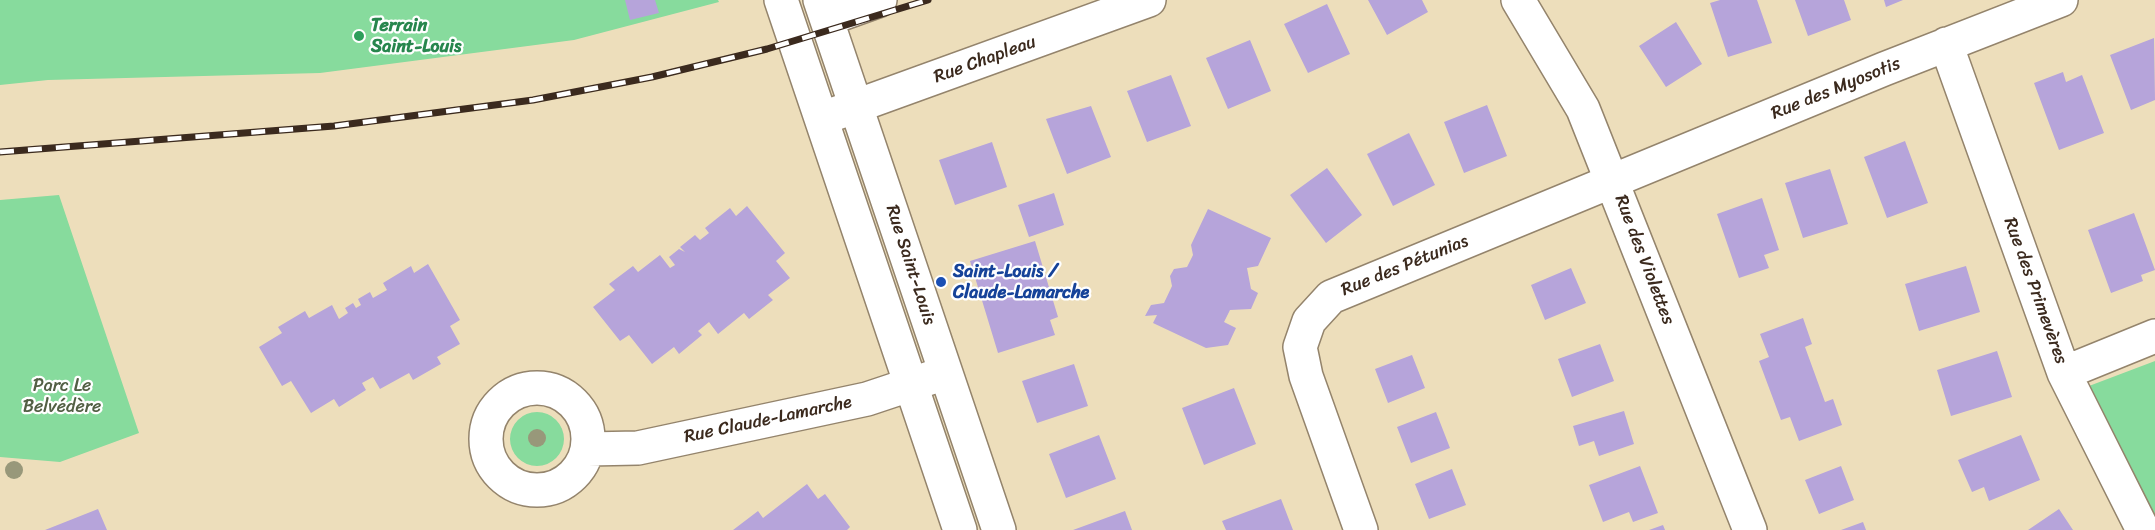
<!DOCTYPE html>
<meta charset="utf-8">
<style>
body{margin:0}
canvas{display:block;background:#eddebb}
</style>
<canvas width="2155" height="530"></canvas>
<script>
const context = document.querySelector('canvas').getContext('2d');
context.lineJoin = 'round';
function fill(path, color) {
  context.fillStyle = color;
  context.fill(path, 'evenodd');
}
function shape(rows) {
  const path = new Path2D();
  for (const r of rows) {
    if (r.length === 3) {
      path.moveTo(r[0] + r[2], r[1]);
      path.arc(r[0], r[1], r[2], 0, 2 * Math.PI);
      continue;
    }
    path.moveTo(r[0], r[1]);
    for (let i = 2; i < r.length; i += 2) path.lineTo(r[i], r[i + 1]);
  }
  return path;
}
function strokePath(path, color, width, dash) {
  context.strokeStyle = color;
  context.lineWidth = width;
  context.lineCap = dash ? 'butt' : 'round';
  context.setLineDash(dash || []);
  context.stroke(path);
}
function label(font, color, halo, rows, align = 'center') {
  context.font = font + ' Sriracha,sans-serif';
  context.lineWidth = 4.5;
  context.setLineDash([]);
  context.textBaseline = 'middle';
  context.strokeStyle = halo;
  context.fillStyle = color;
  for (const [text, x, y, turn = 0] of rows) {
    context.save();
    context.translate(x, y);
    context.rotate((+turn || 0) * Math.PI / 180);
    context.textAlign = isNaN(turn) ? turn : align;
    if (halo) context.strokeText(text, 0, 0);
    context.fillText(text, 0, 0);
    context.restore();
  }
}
fill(shape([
 [0,0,718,0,719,2,574,40,320,73,48,80,0,85],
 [59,195,139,433,60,462,0,457,0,200],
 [2155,361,2155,530,2147,530,2089,386],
 [537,439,27]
]), '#87db9d');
fill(shape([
 [625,0,655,0,659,13,630,20],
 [1368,0,1422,0,1428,12,1387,35],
 [1720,0,1757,0,1772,43,1728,57,1710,3],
 [1795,0,1844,0,1851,20,1808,36],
 [1884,0,1903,0,1886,7],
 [1327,4,1350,54,1308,73,1284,24],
 [1676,22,1702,64,1666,87,1639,46],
 [2154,38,2155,100,2131,110,2110,55],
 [1250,40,1271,91,1228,109,1206,58],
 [2063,72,2066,82,2082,75,2104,133,2059,150,2034,83],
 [1171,75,1191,126,1147,142,1127,91],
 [1487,105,1507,156,1464,173,1444,122],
 [1091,106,1111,157,1067,174,1046,119],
 [1409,133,1435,185,1393,206,1367,154],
 [1905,141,1928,203,1887,218,1864,157],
 [992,142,1007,187,955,205,939,160],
 [1327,168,1362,215,1326,243,1290,195],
 [1830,169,1848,224,1803,238,1785,183],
 [1054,193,1064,225,1029,237,1018,205],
 [1762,198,1779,250,1764,255,1769,268,1739,278,1717,214],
 [747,206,785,253,776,261,790,278,768,295,773,300,749,319,744,313,718,334,709,322,698,331,702,335,679,354,674,347,652,364,629,335,620,341,593,307,615,290,609,284,633,266,638,272,660,255,670,268,675,265,669,257,679,249,685,252,680,247,695,235,700,240,709,233,705,228,730,208,736,216],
 [1208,209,1271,238,1258,266,1247,268,1251,289,1258,293,1251,309,1230,310,1224,322,1236,328,1228,345,1206,348,1153,323,1157,315,1145,316,1151,305,1164,303,1172,286,1170,276,1174,269,1187,267,1193,255,1191,245],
 [2134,213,2155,270,2141,275,2143,281,2111,293,2088,230],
 [1035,241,1058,317,1050,320,1055,335,998,353,970,261],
 [428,264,460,320,450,326,460,344,437,357,441,364,413,380,409,373,380,389,373,377,362,383,366,390,339,407,334,399,311,413,291,381,282,386,259,347,282,333,278,327,305,311,309,318,332,305,339,319,348,313,345,308,353,303,356,308,361,305,358,299,370,292,373,298,387,290,383,283,411,266,414,273],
 [1966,266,1980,312,1919,331,1905,284],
 [1571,268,1586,303,1545,320,1531,285],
 [1803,318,1812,344,1805,347,1825,402,1833,399,1842,425,1799,441,1790,417,1781,420,1759,361,1769,357,1760,334],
 [1600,344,1614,381,1572,397,1558,359],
 [1997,351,2012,397,1951,416,1937,370],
 [1412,355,1425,388,1388,403,1375,369],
 [1074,364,1088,406,1037,423,1022,381],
 [1234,388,1256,444,1204,465,1182,408],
 [1624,411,1634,444,1599,456,1594,441,1579,446,1573,426],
 [1436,412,1450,448,1411,463,1397,427],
 [1099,435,1116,479,1066,498,1049,454],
 [2021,435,2040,480,1989,501,1984,487,1972,492,1958,460],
 [1640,466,1658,513,1633,522,1629,512,1603,522,1589,485],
 [1841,466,1854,500,1819,514,1805,480],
 [1452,469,1466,505,1429,519,1415,484],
 [807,484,818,499,825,494,850,527,847,530,733,530,758,511,763,518],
 [1281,499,1293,530,1226,530,1222,521],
 [98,509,107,530,45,530],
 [2059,509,2073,530,2028,530],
 [1125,511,1132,530,1073,530],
 [1863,522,1866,530,1841,530],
 [1663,525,1665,530,1649,530]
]), '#b6a4da');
const minor = shape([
 [781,0,960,530],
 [820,0,999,530],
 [1518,0,1583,109,1750,530],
 [827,19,880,0],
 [1946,44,2064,373,2143,530],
 [837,113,1149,0],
 [2064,373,2155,336],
 [537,439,51],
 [588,449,638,448,867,399,933,377],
 [1361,530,1306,376,1300,347,1309,321,1331,297,1884,69,2061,0]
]);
strokePath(minor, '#94846c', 36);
strokePath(minor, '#fff', 33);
const rail = shape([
 [0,152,334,126,533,100,652,77,767,49,928,0]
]);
strokePath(rail, '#3b2a1e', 7);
strokePath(rail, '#fff', 4.5, [14]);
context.fillStyle = '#98987a';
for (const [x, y] of [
 [537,438],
 [14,470]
]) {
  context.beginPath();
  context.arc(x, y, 9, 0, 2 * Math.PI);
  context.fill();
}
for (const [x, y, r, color] of [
 [359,36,6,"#2e9e5b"],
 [941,282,6,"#1a4fb4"]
]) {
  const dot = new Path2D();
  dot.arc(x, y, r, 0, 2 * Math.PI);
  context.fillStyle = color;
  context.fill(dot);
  strokePath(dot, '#fff', 2);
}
label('bold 18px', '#27864d', '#fff', [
 ["Terrain",371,26],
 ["Saint-Louis",371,47]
], 'left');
label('18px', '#3b2a1e', '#fff', [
 ["Rue Chapleau",985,60,-20],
 ["Rue des Myosotis",1836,89,-22],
 ["Rue des Violettes",1644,260,69],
 ["Rue Saint-Louis",910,265,72],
 ["Rue des Pétunias",1405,266,-22],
 ["Rue des Primevères",2035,291,70],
 ["Rue Claude-Lamarche",768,420,-12]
]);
label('bold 18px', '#164399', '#fff', [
 ["Saint-Louis /",953,272],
 ["Claude-Lamarche",953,293]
], 'left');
label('18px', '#525f44', '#fff', [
 ["Parc Le",62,386],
 ["Belvédère",62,407]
]);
</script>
